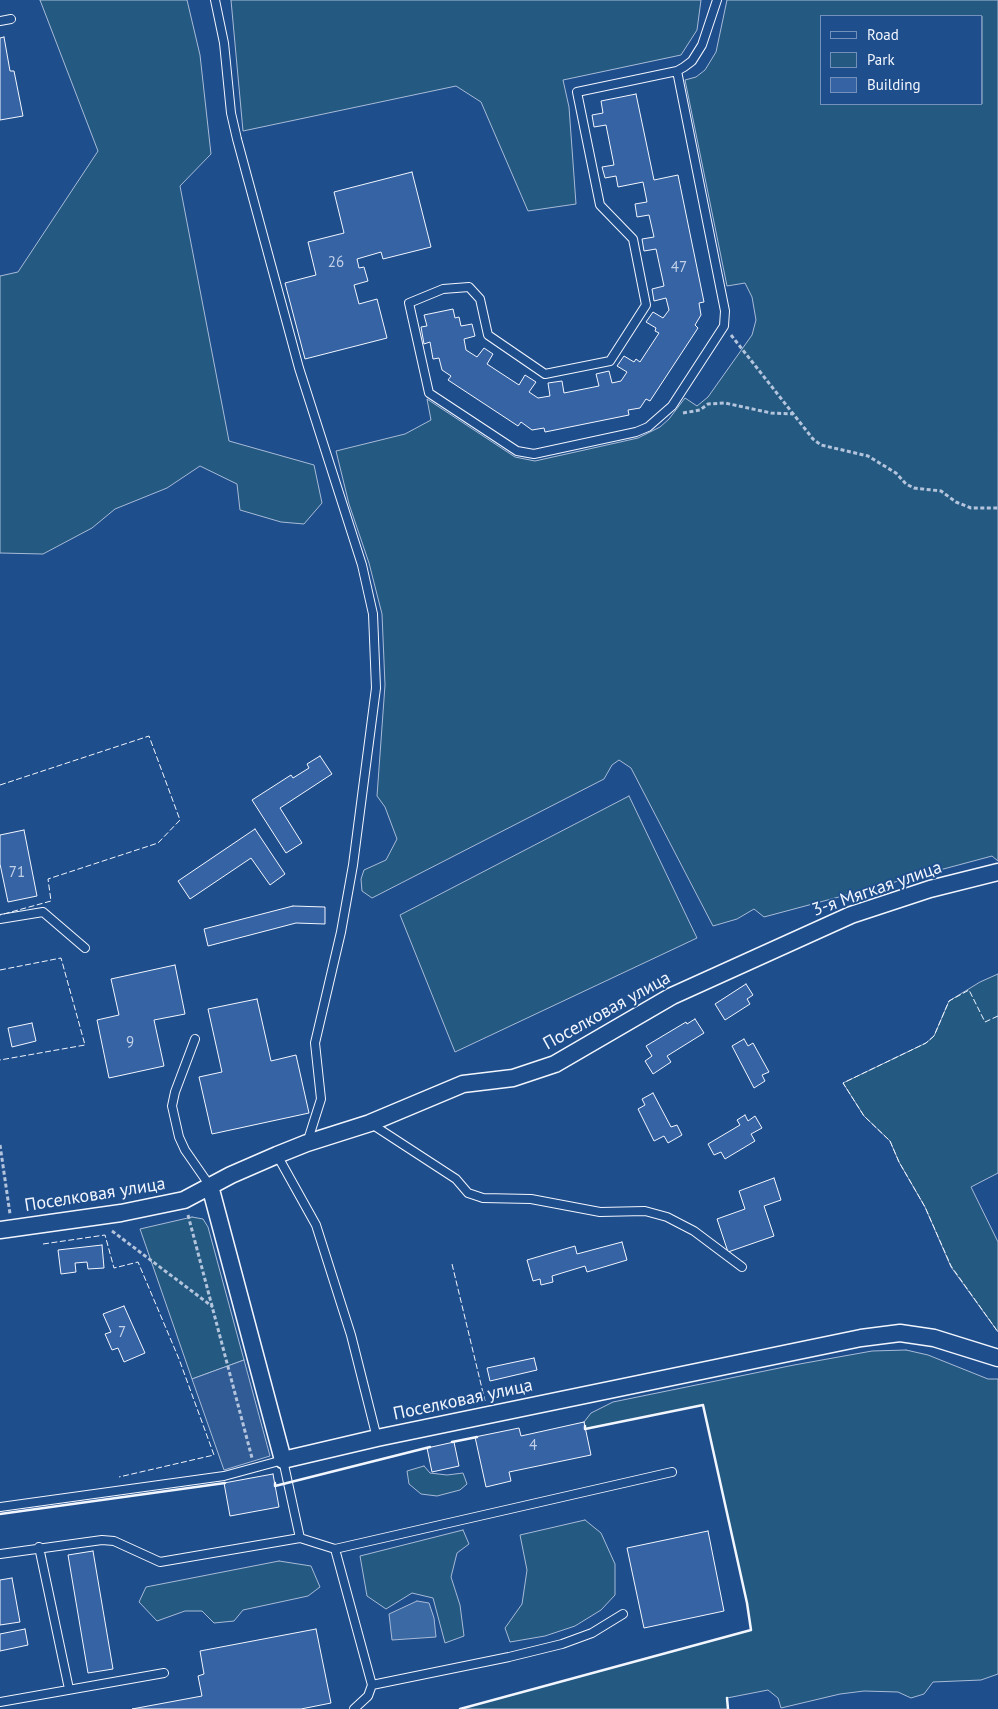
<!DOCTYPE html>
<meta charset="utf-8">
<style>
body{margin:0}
#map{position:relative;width:998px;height:1709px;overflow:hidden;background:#1f4e8c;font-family:"PT Sans",sans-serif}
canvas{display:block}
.legend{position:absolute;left:820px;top:15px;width:162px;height:90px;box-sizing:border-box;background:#1f4e8c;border:1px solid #7391ba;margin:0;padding:6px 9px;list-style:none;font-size:15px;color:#f2f6ff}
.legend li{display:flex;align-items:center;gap:10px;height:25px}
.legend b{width:25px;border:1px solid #7391ba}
</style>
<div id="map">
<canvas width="998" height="1709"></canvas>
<ul class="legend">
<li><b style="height:6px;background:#1f4e8c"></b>Road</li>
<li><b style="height:14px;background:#245a82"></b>Park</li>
<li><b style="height:14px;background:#3563a3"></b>Building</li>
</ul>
</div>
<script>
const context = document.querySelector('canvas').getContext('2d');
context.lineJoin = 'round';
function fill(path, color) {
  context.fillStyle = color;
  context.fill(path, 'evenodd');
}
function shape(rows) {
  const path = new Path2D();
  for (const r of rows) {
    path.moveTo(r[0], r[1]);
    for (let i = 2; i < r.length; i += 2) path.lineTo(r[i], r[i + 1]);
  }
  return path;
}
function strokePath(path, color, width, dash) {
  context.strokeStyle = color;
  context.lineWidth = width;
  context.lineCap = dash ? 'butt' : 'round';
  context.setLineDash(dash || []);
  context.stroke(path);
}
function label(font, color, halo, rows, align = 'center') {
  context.font = font + ' "PT Sans",sans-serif';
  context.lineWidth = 4;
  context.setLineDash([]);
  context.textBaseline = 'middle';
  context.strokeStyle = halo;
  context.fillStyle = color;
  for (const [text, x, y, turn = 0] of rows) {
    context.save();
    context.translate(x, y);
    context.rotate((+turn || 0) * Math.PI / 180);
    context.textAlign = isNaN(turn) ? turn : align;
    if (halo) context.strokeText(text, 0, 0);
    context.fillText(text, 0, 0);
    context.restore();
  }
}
const green = shape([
 [40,0,187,0,200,55,211,154,180,186,229,441,314,465,322,503,304,524,281,522,240,510,237,484,200,466,167,488,115,509,92,528,43,554,0,553,0,276,18,272,98,151,40,0],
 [231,0,701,0,697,30,681,55,563,80,569,107,576,204,528,211,481,102,456,86,243,131,231,0],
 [727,0,998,0,998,861,992,856,764,917,754,909,737,919,713,926,631,768,619,760,612,765,604,779,372,898,362,891,361,879,364,870,386,860,397,839,385,807,377,796,385,685,382,614,369,563,349,504,336,451,405,434,431,420,427,399,515,457,535,461,638,438,660,427,669,419,685,398,697,406,708,397,752,335,756,320,752,297,745,283,727,286,685,80,696,77,705,70,716,52,727,0],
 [822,16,982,16,982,104,822,104,822,16],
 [629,796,697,938,455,1052,400,915,629,796],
 [998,974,998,1173,971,1187,998,1242,998,1332,951,1267,925,1207,899,1162,890,1141,864,1116,843,1083,926,1043,934,1036,949,1001,980,982,998,974],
 [192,1217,203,1219,208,1227,244,1360,192,1379,140,1229,192,1217],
 [906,1350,928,1355,988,1379,998,1379,998,1674,981,1680,933,1682,924,1694,911,1698,898,1692,864,1691,840,1694,781,1708,778,1698,768,1690,727,1698,728,1709,460,1709,751,1630,747,1603,703,1405,585,1429,584,1422,591,1413,613,1402,794,1365,872,1351,906,1350],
 [424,1466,430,1473,447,1475,463,1473,467,1484,460,1490,437,1496,421,1494,409,1484,407,1471,424,1466],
 [585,1520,601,1533,615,1564,615,1595,601,1610,575,1626,545,1636,510,1642,505,1628,522,1604,527,1570,520,1535,585,1520],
 [463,1530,469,1544,457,1553,451,1577,460,1605,464,1636,445,1643,433,1598,412,1593,386,1609,367,1596,360,1556,463,1530],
 [279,1561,311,1566,320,1587,308,1596,243,1610,234,1621,214,1623,202,1611,185,1611,157,1621,139,1602,146,1587,279,1561]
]);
fill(green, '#245a82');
strokePath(green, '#a8bbd7', 1);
const parking = shape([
 [244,1360,270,1456,224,1470,192,1379,244,1360]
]);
fill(parking, '#305b95');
strokePath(parking, '#a8bbd7', 1);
const water = shape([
 [417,1601,429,1603,434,1618,436,1637,392,1640,389,1614,417,1601]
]);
fill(water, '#3b69a3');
strokePath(water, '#a8bbd7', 1);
const building = shape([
 [4,37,10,71,14,71,23,116,0,120,0,38,4,37],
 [636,94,654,180,678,175,704,302,699,303,701,315,695,325,698,328,650,401,646,399,640,408,628,410,629,415,545,432,544,428,532,430,521,422,518,426,448,380,451,376,442,370,439,358,433,359,430,342,424,344,421,327,427,326,424,315,453,309,455,318,459,317,461,326,472,324,475,336,464,339,466,350,477,357,484,348,493,354,487,364,496,370,519,385,525,375,536,382,529,392,538,398,550,396,548,383,562,381,564,393,599,386,596,374,609,371,612,383,621,381,627,372,617,366,624,356,634,362,636,359,640,362,659,333,655,331,656,328,646,322,653,312,663,318,669,310,666,298,654,301,652,289,664,286,656,249,644,251,642,239,654,237,649,215,637,217,635,204,647,202,643,182,618,187,616,176,605,178,602,167,614,165,606,125,594,127,592,115,603,113,601,101,636,94],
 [412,172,431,247,383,259,381,252,357,259,359,268,364,267,368,281,354,285,359,304,377,299,387,338,305,359,285,283,316,275,308,242,344,233,334,192,412,172],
 [320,756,332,774,280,808,302,843,286,853,252,800,291,775,293,778,309,768,307,764,320,756],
 [255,829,285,874,270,885,251,858,190,899,178,881,255,829],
 [24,830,37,896,8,902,0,864,0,835,24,830],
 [293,906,325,907,325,924,296,923,208,946,204,929,293,906],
 [175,965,185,1014,154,1020,164,1066,109,1078,97,1020,119,1015,111,979,175,965],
 [746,984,753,995,747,999,750,1004,725,1020,715,1004,746,984],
 [257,999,271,1061,296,1055,309,1113,212,1134,199,1077,222,1072,208,1009,257,999],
 [695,1019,704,1033,667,1056,671,1062,653,1074,645,1061,652,1056,646,1046,686,1022,687,1024,695,1019],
 [32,1023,36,1041,12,1047,8,1028,32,1023],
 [744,1039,748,1046,753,1043,769,1072,762,1075,765,1081,754,1088,732,1046,744,1039],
 [653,1093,671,1127,677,1125,682,1135,668,1143,664,1136,654,1141,638,1109,645,1105,642,1099,653,1093],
 [745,1115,748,1121,755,1116,762,1128,751,1134,755,1141,725,1159,721,1152,714,1155,708,1144,740,1125,737,1120,745,1115],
 [774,1178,781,1200,764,1206,774,1236,728,1252,717,1219,745,1209,739,1191,774,1178],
 [622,1242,627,1260,587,1272,585,1266,552,1276,553,1282,541,1285,540,1279,533,1281,527,1260,575,1246,577,1254,622,1242],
 [102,1245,104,1268,88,1269,87,1262,75,1263,76,1272,61,1274,58,1250,102,1245],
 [124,1306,145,1353,124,1362,118,1348,112,1350,105,1334,111,1332,103,1314,124,1306],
 [534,1358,537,1370,490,1381,487,1368,534,1358],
 [584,1422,591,1455,509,1472,511,1481,486,1487,475,1437,519,1428,521,1436,584,1422],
 [454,1442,459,1466,432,1472,427,1448,454,1442],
 [273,1474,279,1507,230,1516,224,1483,273,1474],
 [708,1531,724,1611,644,1628,627,1548,708,1531],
 [93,1551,113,1669,88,1673,68,1555,93,1551],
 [12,1578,20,1622,0,1625,0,1580,12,1578],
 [25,1629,28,1645,0,1651,0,1634,25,1629],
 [316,1629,331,1703,301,1709,132,1709,202,1696,198,1676,204,1674,200,1651,316,1629]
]);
fill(building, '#3563a3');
strokePath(building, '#f2f6ff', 1);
const lane = shape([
 [215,0,224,43,231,113,237,139,299,368,362,565,373,614,376,688,353,865,341,932,315,1043,321,1099,307,1143],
 [0,21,11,19],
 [677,71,725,311,724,326,672,406,648,427,636,432,534,454,517,451,429,393,409,303,443,289,469,287,480,299,488,335,545,374,610,361,646,305,633,239,600,205,577,92,677,71,684,67,692,61,702,45,717,0],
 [0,919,43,912,85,948],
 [195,1039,175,1092,172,1106,179,1137,185,1150,210,1186],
 [370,1123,456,1179,468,1193,483,1198,531,1199,600,1212,645,1211,667,1217,694,1231,742,1267],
 [277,1155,316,1225,351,1335,377,1438],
 [0,1507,224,1476,283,1460,300,1538],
 [39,1547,69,1689],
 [335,1549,372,1685],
 [0,1554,102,1540,114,1541,160,1562,300,1538,335,1549,672,1472],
 [0,1702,164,1673],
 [354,1709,368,1696,372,1685,509,1657,562,1644,592,1633,623,1614]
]);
const street = shape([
 [210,1186,283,1460,377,1438,861,1338,900,1333,934,1338,998,1358],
 [0,1230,121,1213,184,1200,231,1175,277,1155,307,1143,370,1123,463,1084,513,1078,555,1064,672,996,851,915,930,889,998,872]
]);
strokePath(lane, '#f2f6ff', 10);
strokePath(street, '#f2f6ff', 19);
strokePath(shape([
 [731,335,813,439,821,445,868,456,896,473,906,484,914,488,941,491,956,502,971,508,998,508],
 [683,413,700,410,708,404,725,403,771,413,793,414],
 [0,1145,10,1214],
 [188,1215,252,1458],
 [112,1231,213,1307]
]), '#b3c4dc', 3, [4, 2.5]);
strokePath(lane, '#1f4e8c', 8);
strokePath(street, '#1f4e8c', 16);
strokePath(shape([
 [0,785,149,736,180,820,158,843,48,879,51,901,0,915],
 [0,970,61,958,85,1045,0,1060],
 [998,1016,985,1022,969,990,949,1001,934,1036,926,1043,843,1083,864,1116,890,1141,899,1162,925,1207,951,1266,998,1332],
 [43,1244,105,1235,114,1268,138,1262,179,1359,214,1455,119,1477],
 [452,1264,485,1401]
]), '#f2f6ff', 1, [6, 2.5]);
strokePath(shape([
 [452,1442,477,1437],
 [275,1483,275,1486,430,1447],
 [0,1514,225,1483],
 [727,1698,728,1709],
 [460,1709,751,1630,747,1603,703,1405,585,1429,585,1426]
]), '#f2f6ff', 2.5);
label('15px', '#c3d1e8', null, [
 ["26",336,263],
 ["47",679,268],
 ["71",17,873],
 ["9",130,1043],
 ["7",122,1333],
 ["4",533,1446]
]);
label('18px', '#f2f6ff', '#1f4e8c', [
 ["3-я Мягкая улица",877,889,-19],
 ["Поселковая улица",607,1011,-29],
 ["Поселковая улица",95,1195,-9],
 ["Поселковая улица",463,1400,-12]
]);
</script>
